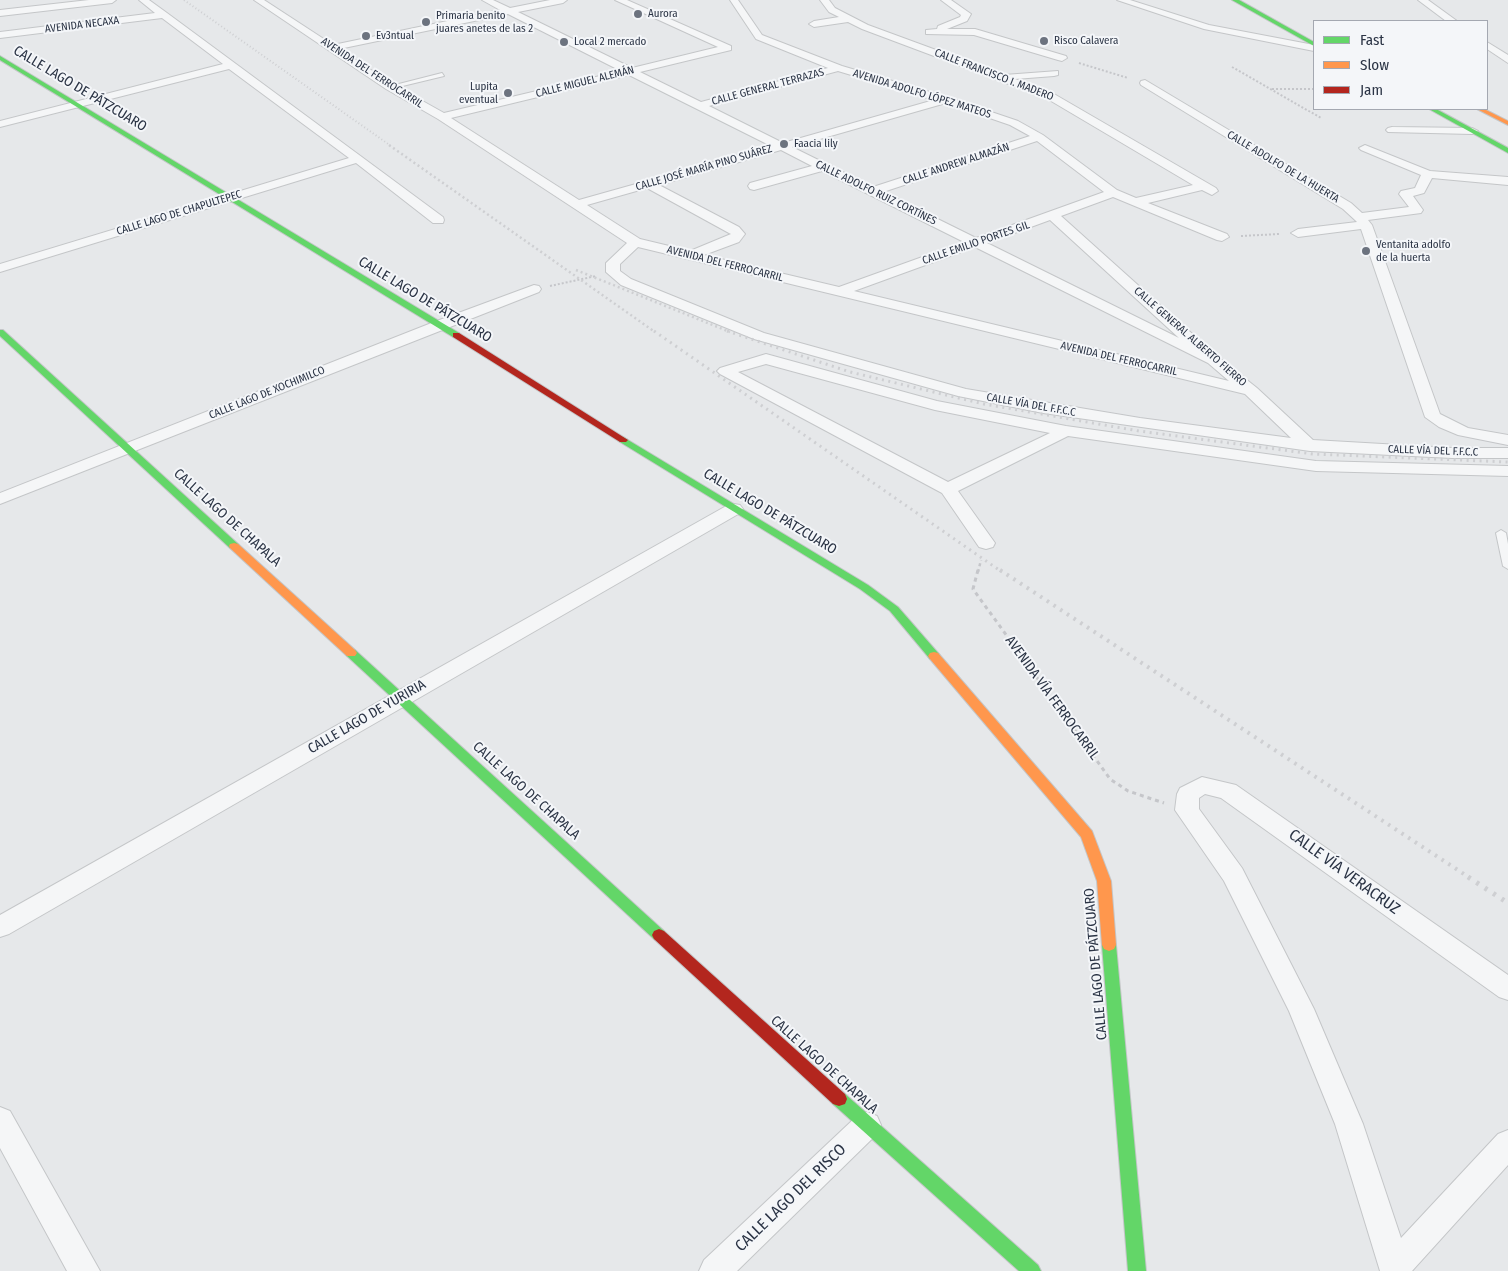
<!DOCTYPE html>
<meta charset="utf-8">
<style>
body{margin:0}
#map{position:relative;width:1508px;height:1271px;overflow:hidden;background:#e6e8ea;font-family:"Fira Sans Condensed",sans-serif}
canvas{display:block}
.legend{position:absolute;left:1313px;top:20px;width:175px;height:90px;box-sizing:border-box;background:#f4f6f9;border:1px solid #a4a8b1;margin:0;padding:6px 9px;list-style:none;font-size:15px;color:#2b3445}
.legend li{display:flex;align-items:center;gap:10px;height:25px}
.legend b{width:25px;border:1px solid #a4a8b1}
</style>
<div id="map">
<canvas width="1508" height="1271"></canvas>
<ul class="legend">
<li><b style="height:6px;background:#63d668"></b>Fast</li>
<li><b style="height:6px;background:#ff974d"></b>Slow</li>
<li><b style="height:6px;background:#b3261e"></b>Jam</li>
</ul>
</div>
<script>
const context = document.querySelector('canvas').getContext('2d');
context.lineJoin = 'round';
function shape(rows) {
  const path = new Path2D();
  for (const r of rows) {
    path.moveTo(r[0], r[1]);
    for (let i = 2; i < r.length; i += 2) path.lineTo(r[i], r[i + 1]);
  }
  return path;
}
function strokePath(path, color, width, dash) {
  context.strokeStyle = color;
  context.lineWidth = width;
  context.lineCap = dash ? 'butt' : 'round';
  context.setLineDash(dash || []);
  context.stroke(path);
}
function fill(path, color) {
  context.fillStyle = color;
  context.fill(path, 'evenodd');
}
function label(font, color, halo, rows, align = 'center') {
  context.font = font + ' "Fira Sans Condensed",sans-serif';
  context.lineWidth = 4;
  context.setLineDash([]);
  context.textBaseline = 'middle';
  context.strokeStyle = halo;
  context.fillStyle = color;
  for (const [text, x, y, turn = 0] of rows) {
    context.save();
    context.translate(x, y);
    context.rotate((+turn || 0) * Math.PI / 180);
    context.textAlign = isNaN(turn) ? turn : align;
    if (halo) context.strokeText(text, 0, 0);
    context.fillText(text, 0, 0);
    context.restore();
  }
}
const lane = shape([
 [442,73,444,76,390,89,387,87,442,73],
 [1501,530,1506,533,1508,544,1508,569,1503,566,1496,533,1501,530]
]);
const street = shape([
 [89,0,116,0,112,3,0,16,0,10,89,0],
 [139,0,149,0,167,13,443,217,444,220,443,223,433,223,356,163,0,272,0,264,349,158,229,69,0,127,0,121,223,64,162,18,0,38,0,32,155,13,139,0],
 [254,0,264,0,333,45,500,10,482,0,493,0,510,8,550,0,567,0,563,3,518,12,632,68,718,47,615,0,627,0,731,46,731,50,640,72,701,102,828,68,756,39,730,0,738,0,762,35,842,66,950,98,1018,121,1043,135,1117,190,1136,198,1193,185,1046,98,862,29,848,22,814,27,809,24,814,21,839,17,829,12,820,0,829,0,835,8,868,25,1004,75,1058,71,1058,75,1054,76,1015,79,1054,94,1216,188,1218,191,1212,195,1202,190,1148,203,1227,234,1229,237,1222,241,1217,240,1113,197,1061,216,1218,357,1257,388,1313,440,1452,448,1508,448,1508,458,1452,458,1310,451,1043,413,958,396,754,339,621,285,606,272,606,263,627,243,438,119,386,89,254,0],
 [508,14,621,71,444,113,394,85,339,49,508,14],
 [838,71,934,100,783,143,709,106,838,71],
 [629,75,771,146,579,200,451,118,629,75],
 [946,103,1010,125,1030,136,873,187,792,147,946,103],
 [1037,141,1104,192,976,238,883,192,1037,141],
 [781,150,812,166,750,183,748,186,750,189,754,190,822,171,964,242,839,287,704,255,739,242,745,234,739,227,659,185,781,150],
 [647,188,729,233,731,234,690,251,640,239,587,205,647,188],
 [1050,220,1179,338,987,243,1050,220],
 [638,247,1245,394,1291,438,1140,418,966,389,764,333,631,279,620,271,620,264,638,247],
 [975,247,1208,363,1229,381,854,291,975,247],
 [941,0,951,0,971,14,967,21,947,29,975,29,1066,56,1067,58,1062,61,1058,60,974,35,926,34,926,30,937,29,938,26,960,17,961,15,941,0],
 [1117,0,1130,0,1209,25,1314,45,1314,51,1204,29,1117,0],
 [1418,0,1428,0,1457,21,1446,21,1418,0],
 [1487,42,1508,55,1508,63,1487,49,1487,42],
 [1145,80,1351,203,1362,213,1409,207,1399,194,1401,191,1415,188,1421,175,1361,150,1359,148,1365,145,1430,171,1508,177,1508,185,1432,178,1424,193,1413,196,1423,210,1421,213,1368,220,1372,225,1440,414,1468,428,1508,435,1508,445,1458,435,1439,427,1425,417,1361,229,1298,237,1291,233,1298,229,1357,222,1355,220,1343,209,1141,85,1140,83,1141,81,1145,80],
 [1392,127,1472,128,1478,131,1472,134,1388,132,1386,130,1388,128,1392,127],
 [534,285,539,286,541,289,539,292,0,504,0,493,434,322,534,285],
 [766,354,937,401,1066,426,1316,461,1508,466,1508,476,1316,471,1068,436,958,491,995,543,993,547,986,549,979,547,942,493,720,374,717,371,720,368,766,354],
 [766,364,935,410,1050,433,948,482,738,372,766,364],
 [734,504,740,505,743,509,740,513,9,934,0,937,0,915,728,505,734,504],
 [1202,777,1236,785,1508,975,1508,1000,1499,997,1221,798,1205,794,1199,798,1199,809,1242,868,1314,1009,1363,1124,1401,1238,1498,1134,1508,1130,1508,1165,1412,1271,1380,1271,1335,1124,1289,1011,1224,881,1175,810,1177,794,1180,788,1202,777],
 [0,1107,10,1111,100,1271,67,1271,0,1148,0,1107],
 [867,1112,877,1116,881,1125,877,1134,737,1271,699,1271,704,1260,857,1116,867,1112]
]);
const fast = shape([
 [1232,0,1239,0,1314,42,1314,46,1232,0],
 [0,56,459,333,460,335,459,337,453,337,0,60,0,56],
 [1429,109,1436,109,1508,148,1508,153,1429,109],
 [0,330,3,330,238,544,239,546,238,548,230,548,0,336,0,330],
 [623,437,868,585,898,607,938,653,940,656,938,659,930,659,890,611,860,589,620,442,618,440,623,437],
 [351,649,355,650,664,931,666,935,664,939,659,941,654,939,347,656,345,653,347,650,351,649],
 [1109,939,1114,941,1116,945,1146,1271,1128,1271,1102,945,1104,941,1109,939],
 [839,1092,845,1094,1038,1265,1041,1271,1019,1271,833,1104,831,1099,833,1094,839,1092]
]);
const slow = shape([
 [1477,109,1484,109,1508,121,1508,125,1477,109],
 [234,543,238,544,355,650,357,653,355,656,347,656,230,548,229,546,230,544,234,543],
 [934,652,938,653,1092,831,1111,881,1116,945,1114,949,1109,951,1104,949,1102,945,1097,881,1081,837,930,659,928,656,930,653,934,652]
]);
const jam = shape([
 [453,333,459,333,628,440,626,442,620,442,453,337,453,333],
 [659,929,664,931,845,1094,847,1099,845,1104,839,1106,833,1104,654,939,652,935,654,931,659,929]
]);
strokePath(lane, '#c4c6c8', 2);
strokePath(street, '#c4c6c8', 2);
strokePath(fast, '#c4c6c8', 2);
strokePath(slow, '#c4c6c8', 2);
strokePath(jam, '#c4c6c8', 2);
strokePath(shape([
 [1079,63,1128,78],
 [1232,67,1321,118],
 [1272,89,1314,89],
 [1241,236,1279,234],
 [550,286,596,276]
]), '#c5c6ca', 2, [2, 2]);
strokePath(shape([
 [978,572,981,560]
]), '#c5c6ca', 2.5, [3, 3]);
strokePath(shape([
 [978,570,973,589,1110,779,1128,791,1164,803]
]), '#c5c6ca', 3, [4, 4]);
fill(lane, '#f5f6f7');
fill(street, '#f5f6f7');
fill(fast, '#63d668');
fill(slow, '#ff974d');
fill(jam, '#b3261e');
strokePath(shape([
 [184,0,391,146]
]), '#cecfd2', 2, [1, 2.5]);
strokePath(shape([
 [389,145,655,332],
 [576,270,730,332]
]), '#cecfd2', 2.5, [2, 3]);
strokePath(shape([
 [654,331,1002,572],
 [727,331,850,372,984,404,1139,431,1313,454,1508,462]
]), '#cecfd2', 3, [2, 4.5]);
strokePath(shape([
 [1000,570,1470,878]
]), '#cecfd2', 4, [2.5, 5.5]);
strokePath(shape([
 [1468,877,1508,903]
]), '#cecfd2', 5, [3, 7]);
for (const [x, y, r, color] of [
 [638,14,5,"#6c737f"],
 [426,22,5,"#6c737f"],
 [366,36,5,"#6c737f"],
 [1044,41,5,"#6c737f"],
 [564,42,5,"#6c737f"],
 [508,93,5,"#6c737f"],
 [784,144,5,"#6c737f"],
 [1366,251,5,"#6c737f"]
]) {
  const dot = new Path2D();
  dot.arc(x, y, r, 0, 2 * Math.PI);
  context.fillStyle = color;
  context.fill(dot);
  strokePath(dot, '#f4f6f9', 2);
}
label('11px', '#2b3445', '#f4f6f9', [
 ["Aurora",648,14],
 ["Primaria benito",436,16],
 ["juares anetes de las 2",436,29],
 ["Ev3ntual",376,36],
 ["Risco Calavera",1054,41],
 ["Local 2 mercado",574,42],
 ["Lupita",498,87,"right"],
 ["eventual",498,100,"right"],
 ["Faacia lily",794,144],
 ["Ventanita adolfo",1376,245],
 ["de la huerta",1376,258]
], 'left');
label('11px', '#2b3445', '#f4f6f9', [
 ["AVENIDA NECAXA",82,25,-7],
 ["AVENIDA DEL FERROCARRIL",372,73,33],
 ["CALLE FRANCISCO I. MADERO",994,75,21],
 ["CALLE MIGUEL ALEMÁN",585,82,-14],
 ["CALLE GENERAL TERRAZAS",768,87,-15],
 ["AVENIDA ADOLFO LÓPEZ MATEOS",922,94,17],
 ["CALLE ANDREW ALMAZÁN",956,164,-18],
 ["CALLE ADOLFO DE LA HUERTA",1283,167,31],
 ["CALLE JOSÉ MARÍA PINO SUÁREZ",704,168,-16],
 ["CALLE ADOLFO RUIZ CORTÍNES",876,193,26],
 ["CALLE LAGO DE CHAPULTEPEC",179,213,-17],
 ["CALLE EMILIO PORTES GIL",976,243,-19],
 ["AVENIDA DEL FERROCARRIL",725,264,14],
 ["CALLE GENERAL ALBERTO FIERRO",1190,337,41],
 ["AVENIDA DEL FERROCARRIL",1119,359,13],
 ["CALLE LAGO DE XOCHIMILCO",267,393,-22],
 ["CALLE VÍA DEL F.F.C.C",1031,405,10],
 ["CALLE VÍA DEL F.F.C.C",1433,451,2]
]);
label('14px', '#2b3445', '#f4f6f9', [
 ["CALLE LAGO DE PÁTZCUARO",80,89,31],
 ["CALLE LAGO DE PÁTZCUARO",425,300,31],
 ["CALLE LAGO DE PÁTZCUARO",770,512,31],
 ["CALLE LAGO DE CHAPALA",227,518,42],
 ["AVENIDA VÍA FERROCARRIL",1052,698,54],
 ["CALLE LAGO DE YURIRIA",367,717,-30],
 ["CALLE LAGO DE CHAPALA",526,791,42],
 ["CALLE LAGO DE PÁTZCUARO",1096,964,-95],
 ["CALLE LAGO DE CHAPALA",824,1065,42]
]);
label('16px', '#2b3445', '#f4f6f9', [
 ["CALLE VÍA VERACRUZ",1344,872,36],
 ["CALLE LAGO DEL RISCO",791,1198,-44]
]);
</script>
